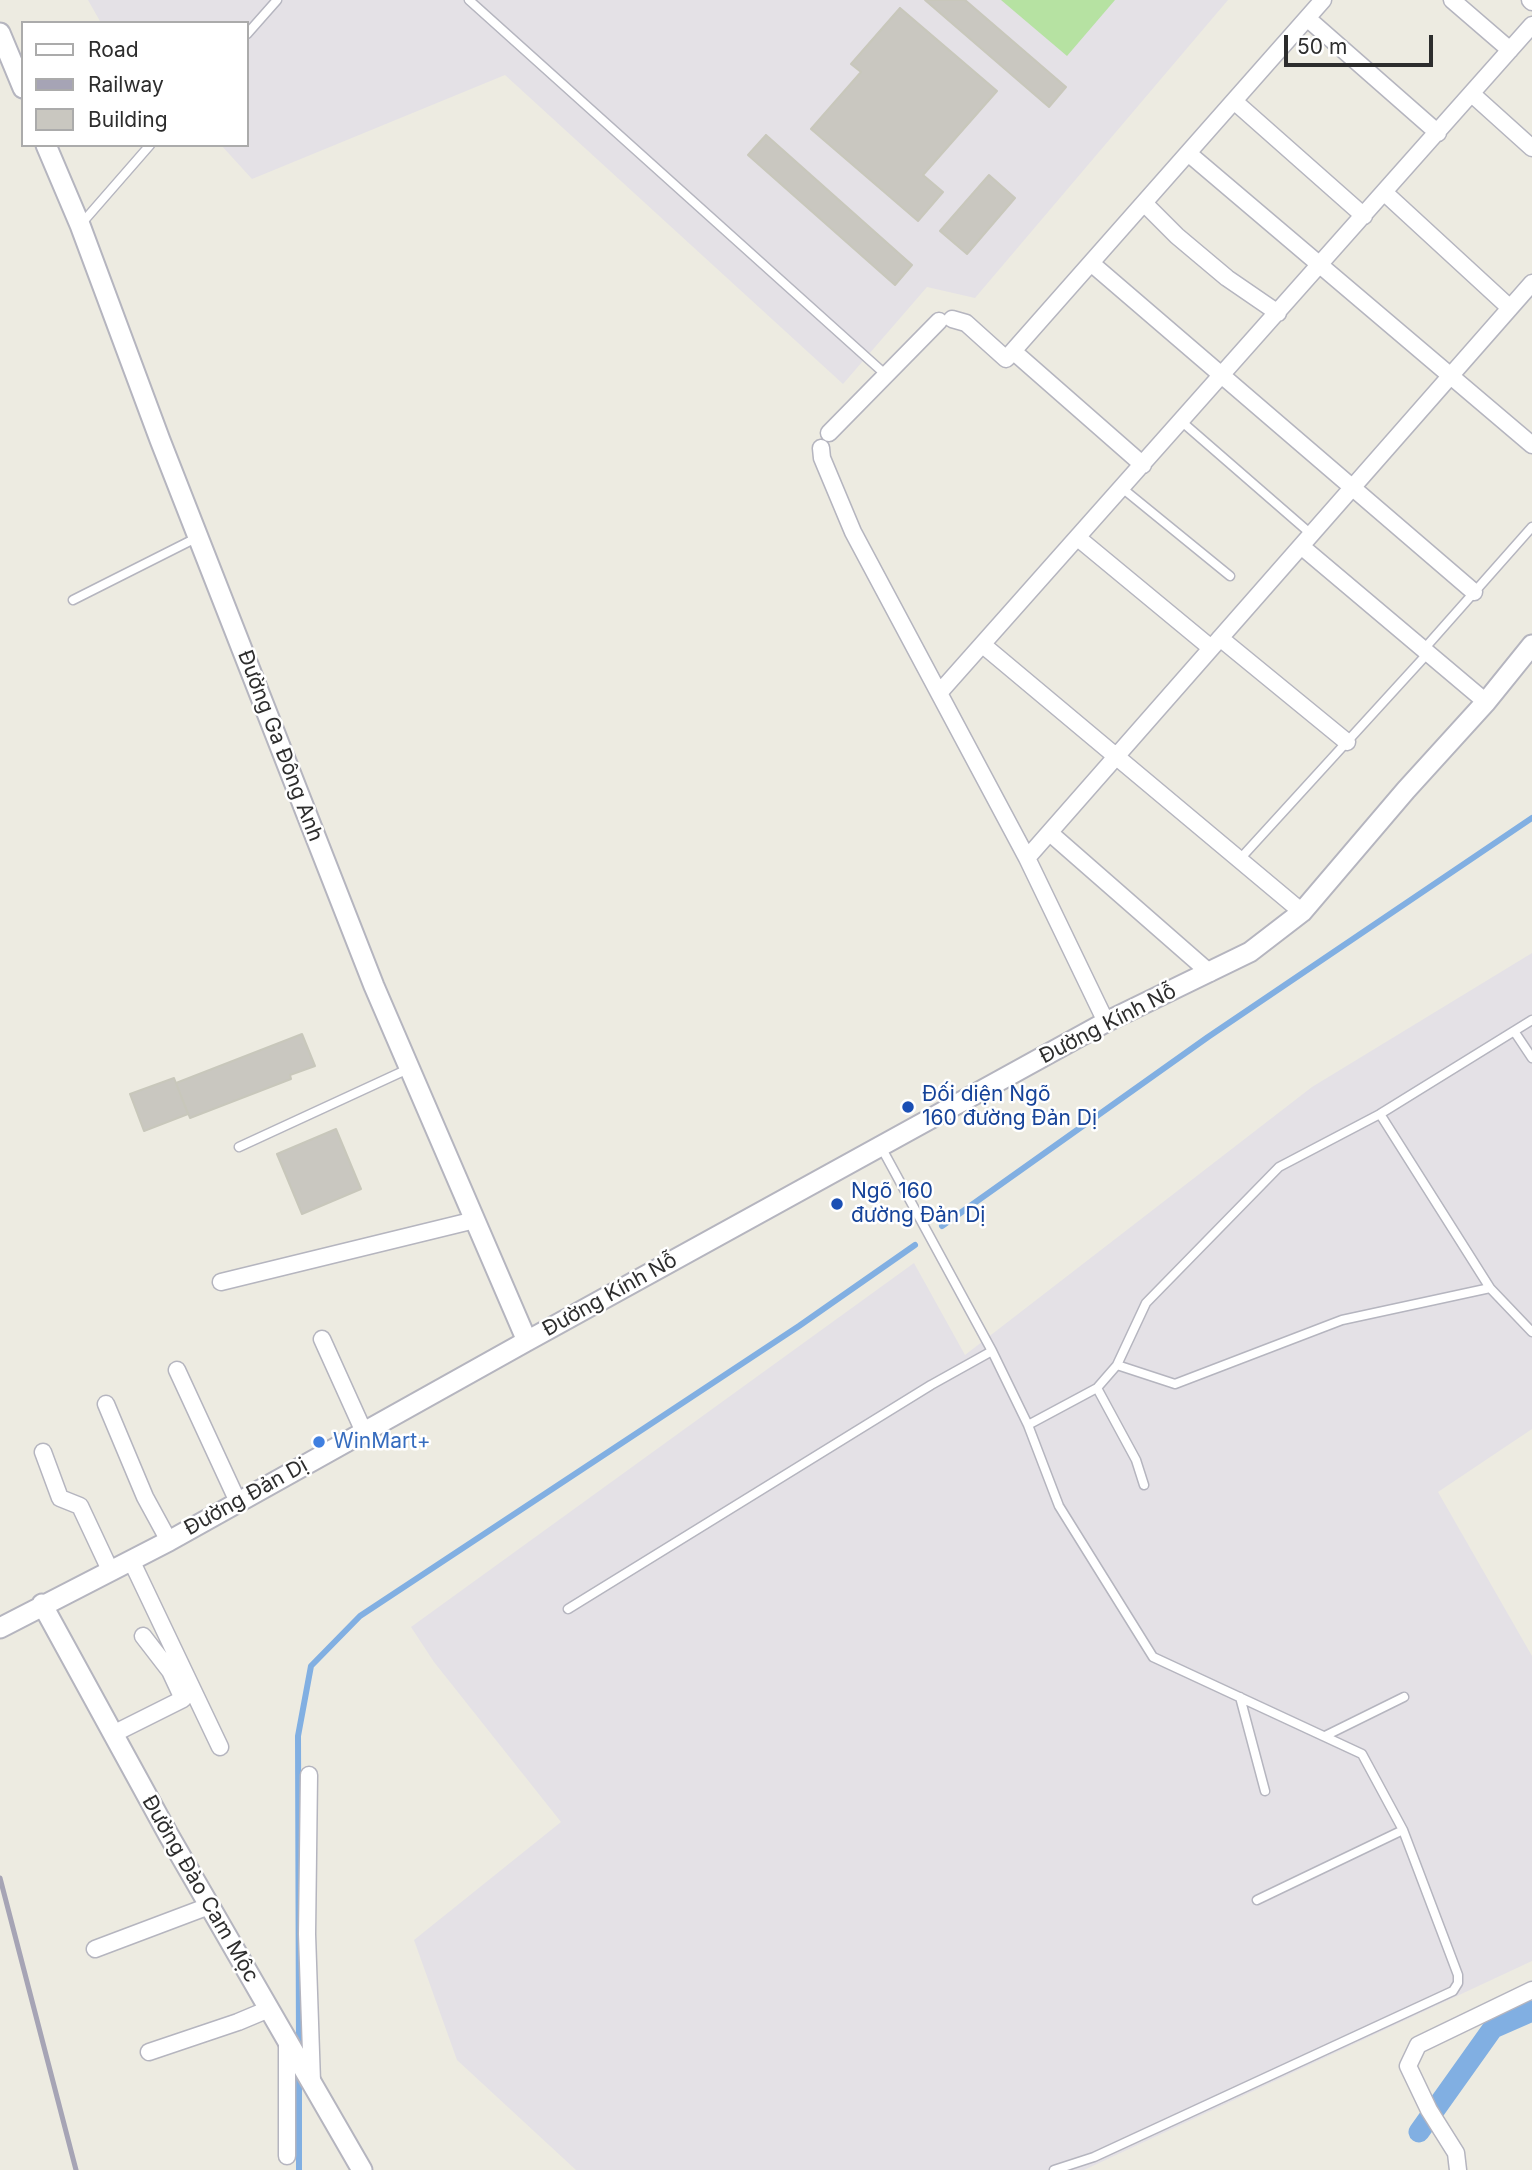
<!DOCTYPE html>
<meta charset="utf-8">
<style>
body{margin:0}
#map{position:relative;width:1532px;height:2170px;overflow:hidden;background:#edebe1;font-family:Inter,sans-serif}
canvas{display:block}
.legend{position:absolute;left:21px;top:21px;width:228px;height:126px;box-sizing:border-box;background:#fff;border:2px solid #ababab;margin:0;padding:9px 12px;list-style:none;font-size:21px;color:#2d2d2d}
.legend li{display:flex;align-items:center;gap:14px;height:35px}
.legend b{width:35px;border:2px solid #ababab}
.scale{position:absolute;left:1284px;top:35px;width:149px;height:32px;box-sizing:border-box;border:4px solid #2d2d2d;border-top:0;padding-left:9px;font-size:21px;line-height:24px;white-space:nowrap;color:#2d2d2d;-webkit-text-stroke:5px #fff;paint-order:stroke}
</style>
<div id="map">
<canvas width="1532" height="2170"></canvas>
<ul class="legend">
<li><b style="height:9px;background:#fff"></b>Road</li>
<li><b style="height:9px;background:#a6a4b5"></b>Railway</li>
<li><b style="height:19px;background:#c9c7c0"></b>Building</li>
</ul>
<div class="scale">50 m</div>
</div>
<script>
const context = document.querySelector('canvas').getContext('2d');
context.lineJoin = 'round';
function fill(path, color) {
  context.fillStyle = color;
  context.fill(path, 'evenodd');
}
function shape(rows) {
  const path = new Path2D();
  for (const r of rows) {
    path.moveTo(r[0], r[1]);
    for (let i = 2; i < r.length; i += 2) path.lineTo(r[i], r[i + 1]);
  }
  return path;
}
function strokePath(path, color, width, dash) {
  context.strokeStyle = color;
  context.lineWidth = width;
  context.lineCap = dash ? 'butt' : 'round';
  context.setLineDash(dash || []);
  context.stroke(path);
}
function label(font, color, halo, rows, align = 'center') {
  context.font = font + ' Inter,sans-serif';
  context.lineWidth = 5;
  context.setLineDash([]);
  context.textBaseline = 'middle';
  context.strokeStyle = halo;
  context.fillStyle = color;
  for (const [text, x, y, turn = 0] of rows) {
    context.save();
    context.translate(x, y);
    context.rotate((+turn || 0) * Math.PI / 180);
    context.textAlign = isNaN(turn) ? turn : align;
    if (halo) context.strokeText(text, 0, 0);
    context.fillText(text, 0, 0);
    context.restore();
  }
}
fill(shape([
 [88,0,1228,0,975,298,927,287,843,384,505,75,252,179,221,145,247,145,247,23,101,23],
 [1532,953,1532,1429,1438,1492,1532,1656,1532,1961,1084,2170,576,2170,457,2060,414,1940,561,1822,434,1662,411,1627,914,1263,965,1355,1312,1087]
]), '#e4e1e6');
fill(shape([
 [1001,0,1115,0,1067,56]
]), '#b6e2a2');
strokePath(shape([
 [942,1226,1208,1037,1532,818],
 [299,2049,298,1736,311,1666,360,1616,799,1326,915,1245],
 [299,2074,299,2170]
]), '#81afe2', 6);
strokePath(shape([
 [1419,2132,1493,2028,1532,2011]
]), '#81afe2', 21);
const building = shape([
 [925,0,965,0,1066,87,1049,107,925,0],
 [900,8,997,91,923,175,943,192,918,221,811,129,861,72,851,64,900,8],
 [766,135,912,265,895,285,748,155,766,135],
 [989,175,1015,198,967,254,940,231,989,175],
 [302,1034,315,1066,290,1075,291,1079,190,1118,176,1083,302,1034],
 [174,1078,188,1114,144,1131,130,1094,174,1078],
 [336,1129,361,1189,302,1214,277,1154,336,1129]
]);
fill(building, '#c9c7c0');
strokePath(building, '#c8c7bb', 2);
const service = shape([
 [469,0,885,374],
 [247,34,277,0],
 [82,223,150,145],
 [1181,421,1311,534],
 [1122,488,1230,576],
 [73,600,198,537],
 [1424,649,1532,527],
 [1239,860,1428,653],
 [1514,1031,1532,1058],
 [1380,1114,1532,1020],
 [239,1147,408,1069],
 [881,1147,992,1351,1028,1425,1059,1506,1153,1657,1362,1754,1403,1830,1458,1975,1458,1983,1453,1991,1094,2157,1054,2170],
 [1490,1288,1342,1320,1175,1384,1117,1365,1146,1303,1279,1167,1380,1114,1490,1288,1532,1332],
 [1117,1365,1097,1388,1136,1460,1144,1485],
 [1028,1425,1097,1388],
 [568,1609,931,1385,992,1351],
 [1240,1697,1265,1791],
 [1325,1736,1404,1697],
 [1257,1900,1403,1830]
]);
const minor = shape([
 [1452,0,1510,50],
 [1530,0,1532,2],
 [1307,18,1438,133],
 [1472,94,1532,148],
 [1234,101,1364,216],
 [1188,153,1532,445],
 [1385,193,1510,308],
 [1144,203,1177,236,1227,278,1278,313],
 [1091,263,1474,592],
 [952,319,966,323,1006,359,1323,0],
 [1013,351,1143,465],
 [829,433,939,321],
 [821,448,822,458,853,532,1027,858,1106,1022],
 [1078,538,1211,648],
 [1301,546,1486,702],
 [1220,638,1347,742],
 [983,645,1302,912],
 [939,693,1532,25],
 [1050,833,1210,973],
 [1027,858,1532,283],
 [221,1282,475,1220],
 [322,1339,364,1432],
 [177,1370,238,1502],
 [106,1404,145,1497,169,1541],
 [43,1452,60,1498,80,1506,110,1570],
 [131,1560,220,1747],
 [113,1734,183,1699,170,1671,143,1636],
 [309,1775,307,1934,312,2082],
 [95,1949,209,1906],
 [287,2041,287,2156],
 [149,2052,238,2022,269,2009],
 [1458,2170,1456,2153,1429,2110,1408,2066,1418,2045,1532,1990]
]);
const tertiary = shape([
 [0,33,23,88],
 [46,145,80,225,160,440,374,986,527,1341],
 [42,1604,168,1834,362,2170],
 [0,1628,169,1541,527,1341,1106,1022,1250,952,1302,912,1406,790,1486,702,1532,645]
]);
strokePath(service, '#b5b5bf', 11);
strokePath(minor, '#b5b5bf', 19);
strokePath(tertiary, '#b5b5bf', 23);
strokePath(service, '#fff', 8);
strokePath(minor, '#fff', 16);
strokePath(tertiary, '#fff', 19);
strokePath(shape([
 [0,1878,76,2170]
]), '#a6a4b5', 5);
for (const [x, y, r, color] of [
 [908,1107,7,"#1a4fb4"],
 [837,1204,7,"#1a4fb4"],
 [319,1442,7,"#3f7fe0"]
]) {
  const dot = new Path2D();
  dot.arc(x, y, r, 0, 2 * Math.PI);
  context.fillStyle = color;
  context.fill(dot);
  strokePath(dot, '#fff', 2.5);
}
label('21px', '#2d2d2d', '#fff', [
 ["Đường Ga Đông Anh",280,746,69],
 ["Đường Kính Nỗ",1108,1024,-27],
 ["Đường Kính Nỗ",610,1295,-29],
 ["Đường Đản Dị",246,1497,-29],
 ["Đường Đào Cam Mộc",200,1889,60]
]);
label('21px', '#164399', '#fff', [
 ["Đối diện Ngõ",922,1095],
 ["160 đường Đản Dị",922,1119],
 ["Ngõ 160",851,1192],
 ["đường Đản Dị",851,1216]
], 'left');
label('21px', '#366cbe', '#fff', [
 ["WinMart+",333,1442]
], 'left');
</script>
